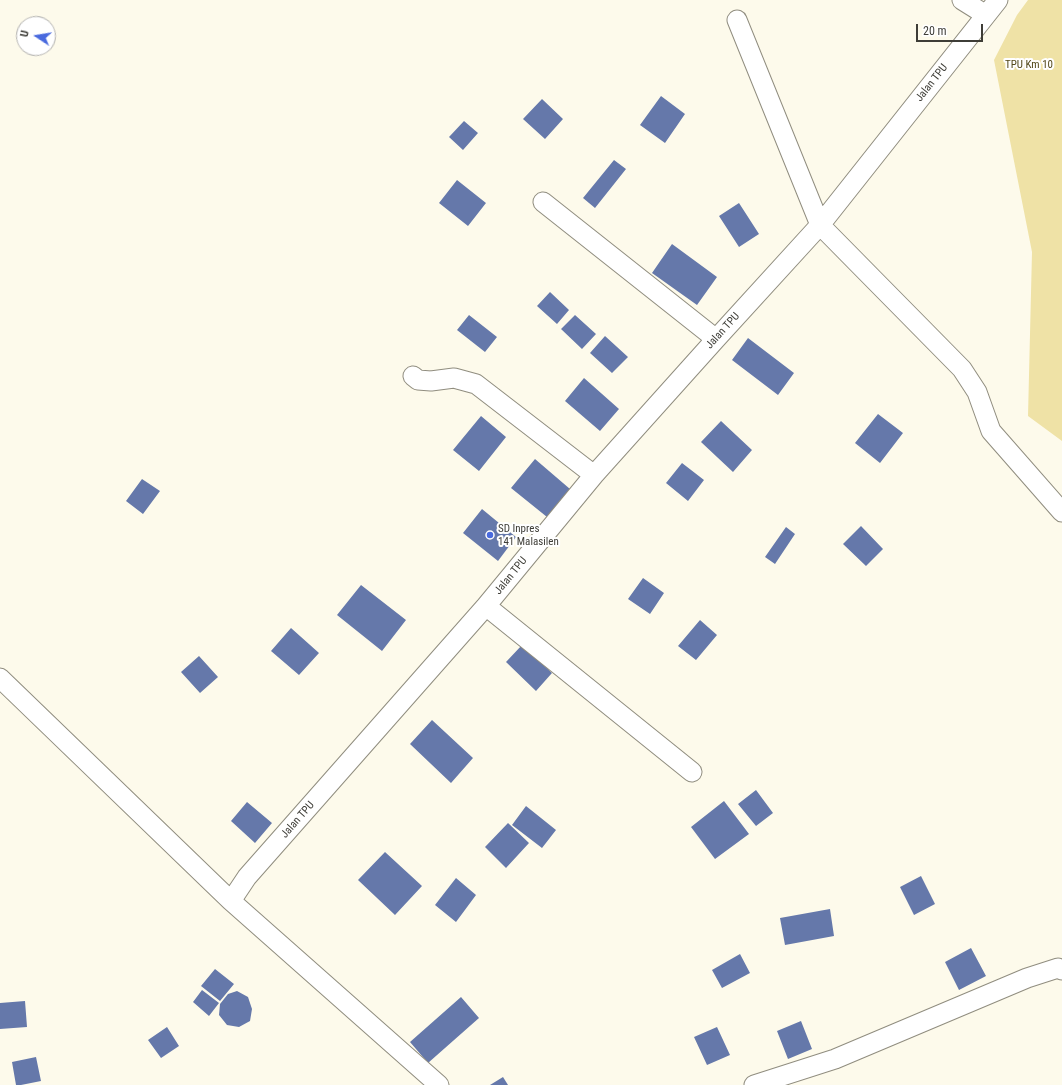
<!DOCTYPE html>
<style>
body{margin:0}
#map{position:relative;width:1062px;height:1085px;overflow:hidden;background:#fdfaeb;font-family:"Roboto Condensed",sans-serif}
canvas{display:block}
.north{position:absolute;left:16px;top:16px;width:40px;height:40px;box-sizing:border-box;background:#fff;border:1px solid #b2b1af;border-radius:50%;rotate:282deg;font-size:11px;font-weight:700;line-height:16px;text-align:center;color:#3e3d37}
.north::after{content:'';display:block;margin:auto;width:14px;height:18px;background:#496ade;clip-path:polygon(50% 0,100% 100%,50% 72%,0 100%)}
.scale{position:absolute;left:916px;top:24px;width:67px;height:18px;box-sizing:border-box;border:2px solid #3e3d37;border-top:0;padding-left:5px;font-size:12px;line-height:14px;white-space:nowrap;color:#3e3d37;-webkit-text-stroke:3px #fff;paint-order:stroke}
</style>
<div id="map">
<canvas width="1062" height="1085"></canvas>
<div class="north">U</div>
<div class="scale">20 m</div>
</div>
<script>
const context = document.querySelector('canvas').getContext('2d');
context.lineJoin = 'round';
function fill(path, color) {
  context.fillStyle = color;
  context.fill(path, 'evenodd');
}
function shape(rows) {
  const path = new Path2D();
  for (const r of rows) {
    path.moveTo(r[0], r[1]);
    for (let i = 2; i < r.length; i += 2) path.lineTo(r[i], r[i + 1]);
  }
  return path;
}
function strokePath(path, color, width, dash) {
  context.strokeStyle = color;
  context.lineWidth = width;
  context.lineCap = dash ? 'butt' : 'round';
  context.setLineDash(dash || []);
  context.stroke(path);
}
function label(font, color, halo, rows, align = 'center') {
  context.font = font + ' "Roboto Condensed",sans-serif';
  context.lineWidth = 4;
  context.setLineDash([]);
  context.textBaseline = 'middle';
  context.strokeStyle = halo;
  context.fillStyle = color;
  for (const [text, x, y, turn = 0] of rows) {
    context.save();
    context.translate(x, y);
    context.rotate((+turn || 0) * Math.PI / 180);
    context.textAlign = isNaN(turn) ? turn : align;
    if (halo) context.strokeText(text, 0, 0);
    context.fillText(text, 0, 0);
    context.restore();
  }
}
fill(shape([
 [1028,0,1062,0,1062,441,1028,416,1032,252,994,60,1017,15]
]), '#efe2a6');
fill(shape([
 [661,96,685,114,665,143,640,125],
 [542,99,563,119,545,139,523,119],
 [464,121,478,133,463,150,449,137],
 [614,160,626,169,595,208,583,198],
 [457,180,486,203,468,226,439,203],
 [739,203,759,234,739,247,719,216],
 [672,244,717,277,697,305,652,273],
 [550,292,569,310,557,324,537,306],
 [469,315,497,337,485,352,457,330],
 [575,315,596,334,582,349,561,329],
 [605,336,628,357,612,373,590,353],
 [748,338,794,373,778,395,732,360],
 [584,378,619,409,600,431,565,401],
 [878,414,903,433,880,463,855,443],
 [481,416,506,437,479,471,453,450],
 [721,421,752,450,733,472,701,442],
 [535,459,570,489,547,517,511,488],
 [682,463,704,480,688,501,666,483],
 [142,479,160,491,143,514,126,501],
 [482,509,516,537,498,561,463,533],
 [861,526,883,549,866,566,843,544],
 [786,527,795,534,775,564,765,557],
 [643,578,664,593,650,614,628,599],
 [361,585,406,620,382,651,337,615],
 [700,620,717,635,696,660,678,646],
 [291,628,319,653,299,675,271,651],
 [522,645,552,673,536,691,506,662],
 [199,656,218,677,200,693,181,672],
 [432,720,473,758,451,783,410,744],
 [756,790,773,813,756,826,738,804],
 [724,801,749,834,715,859,691,827],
 [247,802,272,823,255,843,231,821],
 [526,806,556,830,542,848,512,825],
 [508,823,529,843,506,868,485,847],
 [385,852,422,886,395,915,358,880],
 [921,876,935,904,914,915,900,887],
 [456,878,476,895,456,922,435,905],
 [830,909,834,936,785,945,780,918],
 [971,948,986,976,959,990,945,962],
 [740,954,750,973,722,988,712,970],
 [215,969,234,984,220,1001,201,986],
 [202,990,219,1003,209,1016,193,1002],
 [237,991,248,997,252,1009,250,1021,239,1027,227,1025,219,1015,220,1004,228,994],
 [461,997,479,1018,428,1063,410,1042],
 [25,1001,27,1027,0,1029,0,1003],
 [801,1021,812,1049,788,1059,777,1031],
 [167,1027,179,1046,161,1058,148,1040],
 [717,1027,730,1055,707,1065,694,1037],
 [36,1057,41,1081,21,1085,16,1085,12,1062],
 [503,1077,508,1085,490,1085]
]), '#6578aa');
const minor = shape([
 [962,0,986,15],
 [737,20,820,225,962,369,977,392,991,431,1062,512],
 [543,202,716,339],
 [413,376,418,380,431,381,454,378,476,384,594,475],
 [486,606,692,772],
 [0,678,231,901],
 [439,1085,231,901,247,877,486,606,594,475,716,339,820,225,998,0],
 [754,1085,835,1059,1027,978,1058,968,1062,970]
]);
strokePath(minor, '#908d7f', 21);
strokePath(minor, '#fff', 19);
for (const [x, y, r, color] of [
 [490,535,4,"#496ade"]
]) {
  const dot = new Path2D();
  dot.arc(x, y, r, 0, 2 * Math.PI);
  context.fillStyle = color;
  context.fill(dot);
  strokePath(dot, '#fff', 1.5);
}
label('11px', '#534819', '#fff', [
 ["TPU Km 10",1029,65]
]);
label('11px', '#3e3d37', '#fff', [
 ["Jalan TPU",932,83,-52],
 ["Jalan TPU",723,331,-48],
 ["Jalan TPU",511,576,-51],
 ["Jalan TPU",298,820,-49]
]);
label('11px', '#3e3d37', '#fff', [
 ["SD Inpres",498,529],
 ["141 Malasilen",498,542]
], 'left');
</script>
